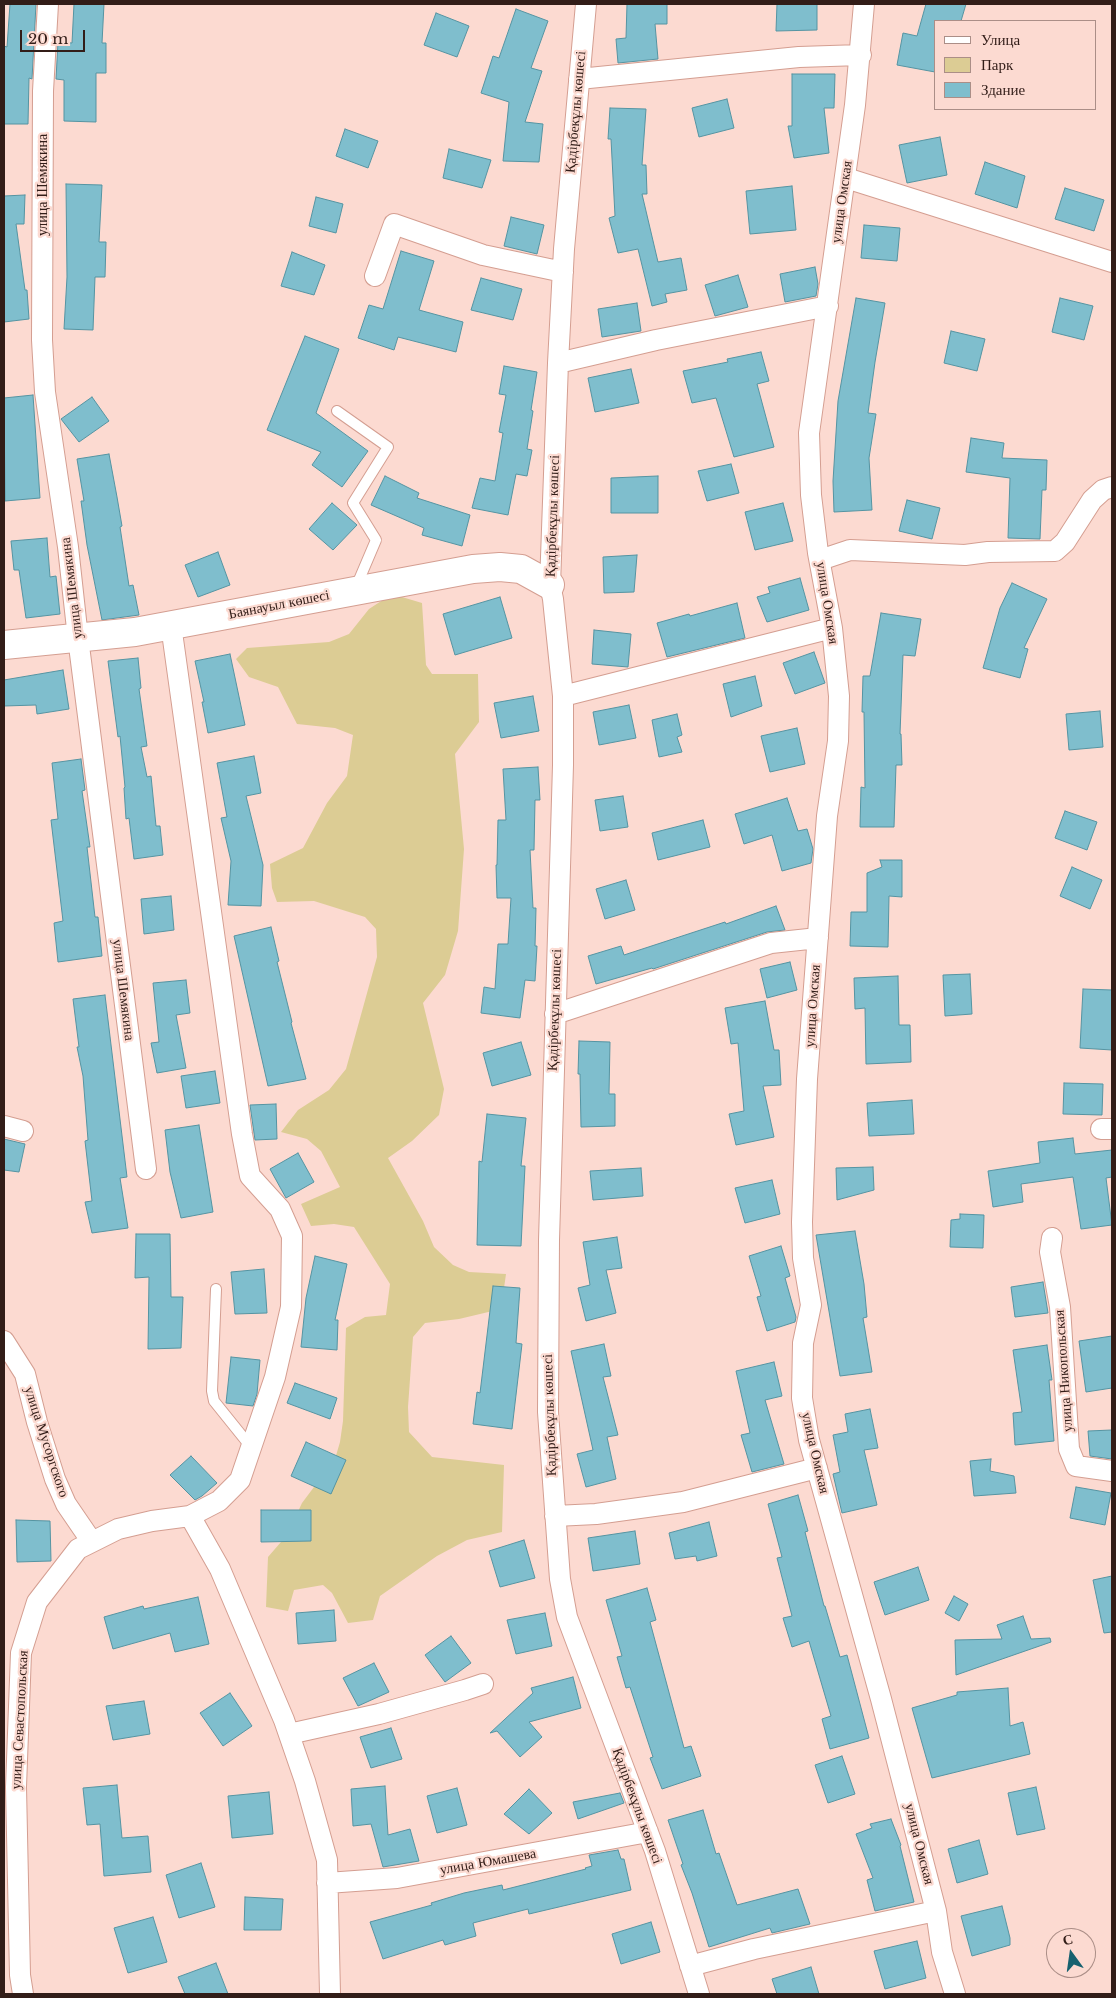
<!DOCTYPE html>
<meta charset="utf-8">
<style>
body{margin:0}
#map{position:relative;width:1116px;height:1998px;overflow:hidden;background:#fcdad1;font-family:"Libre Baskerville",serif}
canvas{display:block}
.frame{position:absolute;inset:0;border:5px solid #321d18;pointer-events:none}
.legend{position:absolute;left:934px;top:20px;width:162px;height:90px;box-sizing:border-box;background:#fcdad1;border:1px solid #ab8e87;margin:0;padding:6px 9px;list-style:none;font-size:15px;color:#321d18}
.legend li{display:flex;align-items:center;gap:10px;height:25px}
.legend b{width:25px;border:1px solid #ab8e87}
.north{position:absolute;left:1046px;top:1928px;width:50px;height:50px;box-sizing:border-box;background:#fcdad1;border:1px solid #ab8e87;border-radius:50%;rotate:346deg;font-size:14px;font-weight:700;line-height:20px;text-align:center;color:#321d18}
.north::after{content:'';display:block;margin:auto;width:18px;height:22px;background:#17616f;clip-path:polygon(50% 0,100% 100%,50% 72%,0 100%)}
.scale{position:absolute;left:20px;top:30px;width:65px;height:22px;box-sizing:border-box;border:2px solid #321d18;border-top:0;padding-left:6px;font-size:15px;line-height:18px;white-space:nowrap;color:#321d18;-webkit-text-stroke:4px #fcdad1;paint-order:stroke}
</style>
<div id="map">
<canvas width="1116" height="1998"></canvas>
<div class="frame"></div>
<ul class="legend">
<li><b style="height:6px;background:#fff"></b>Улица</li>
<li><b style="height:14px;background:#dccc94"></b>Парк</li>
<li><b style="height:14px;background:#7fbecd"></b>Здание</li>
</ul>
<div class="north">С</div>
<div class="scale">20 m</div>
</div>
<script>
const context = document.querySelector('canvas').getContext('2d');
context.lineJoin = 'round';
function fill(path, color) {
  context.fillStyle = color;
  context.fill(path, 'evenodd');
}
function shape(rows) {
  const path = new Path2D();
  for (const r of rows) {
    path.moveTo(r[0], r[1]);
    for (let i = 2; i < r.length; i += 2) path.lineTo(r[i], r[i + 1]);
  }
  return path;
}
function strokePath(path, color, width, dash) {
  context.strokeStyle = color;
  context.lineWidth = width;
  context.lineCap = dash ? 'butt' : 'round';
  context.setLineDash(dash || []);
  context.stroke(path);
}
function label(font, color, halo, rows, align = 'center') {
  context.font = font + ' "Libre Baskerville",serif';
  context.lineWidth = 4.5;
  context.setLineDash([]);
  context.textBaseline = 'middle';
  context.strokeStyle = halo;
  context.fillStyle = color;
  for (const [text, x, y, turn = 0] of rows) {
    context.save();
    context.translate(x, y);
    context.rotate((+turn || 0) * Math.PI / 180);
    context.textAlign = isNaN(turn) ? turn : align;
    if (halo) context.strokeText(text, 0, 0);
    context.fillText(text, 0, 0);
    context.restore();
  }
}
fill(shape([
 [392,594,422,603,426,665,432,674,478,674,479,722,455,754,464,849,458,931,445,975,423,1003,444,1089,439,1115,412,1141,388,1158,423,1221,434,1247,453,1265,469,1272,506,1274,501,1309,459,1319,425,1323,413,1337,408,1407,409,1432,432,1457,504,1465,502,1532,467,1540,437,1556,380,1596,373,1620,348,1623,332,1593,323,1585,294,1590,288,1611,266,1607,268,1557,287,1535,302,1503,335,1459,340,1442,343,1421,346,1328,365,1317,386,1315,390,1284,354,1227,334,1224,311,1226,301,1204,340,1187,321,1151,307,1139,281,1132,298,1110,329,1090,346,1069,377,957,376,929,365,917,314,901,277,902,272,888,270,864,303,848,327,803,347,776,353,735,335,728,297,724,278,687,249,677,236,659,247,648,329,642,349,634,369,609]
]), '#dccc94');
const building = shape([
 [10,4,36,4,32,79,29,78,28,124,4,124,4,46,7,47,10,4],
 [74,4,104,4,102,43,106,43,106,73,96,73,96,122,64,121,64,80,56,79,58,42,72,43,74,4],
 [627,4,667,4,667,24,655,24,658,59,618,63,616,39,626,38,627,4],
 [777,4,817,4,817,30,776,31,777,4],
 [926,4,966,4,961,21,935,21,935,72,897,65,903,33,917,36,926,4],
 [516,9,548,21,531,68,542,71,525,122,543,124,539,162,503,161,509,102,481,93,493,56,499,58,516,9],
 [436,13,469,26,457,57,424,45,436,13],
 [792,74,835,74,834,108,824,108,829,153,794,158,788,126,792,126,792,74],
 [727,99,734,128,699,137,692,108,727,99],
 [610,108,646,109,642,165,646,165,647,194,642,194,658,262,681,258,687,290,665,294,667,302,652,306,638,249,618,253,609,218,615,216,611,139,608,139,610,108],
 [345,129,378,141,368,168,336,156,345,129],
 [940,137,947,175,907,183,899,145,940,137],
 [449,149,491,160,482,188,443,178,449,149],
 [985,162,1025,176,1017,208,975,194,985,162],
 [66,184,102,185,99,242,106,242,105,277,95,277,93,330,64,329,67,277,66,184],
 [792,186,796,230,750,234,746,191,792,186],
 [1065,188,1104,200,1094,231,1055,219,1065,188],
 [25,195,24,224,16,224,25,290,27,290,29,319,4,322,4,196,25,195],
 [316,197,343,204,336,233,309,226,316,197],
 [511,217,544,225,537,254,504,246,511,217],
 [864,225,900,228,897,261,861,258,864,225],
 [401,251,434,261,419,310,463,322,456,352,398,337,394,350,358,338,369,305,383,309,401,251],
 [292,252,325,265,314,295,281,286,292,252],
 [815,267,818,284,816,296,785,302,780,274,815,267],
 [738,275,748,307,715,316,705,285,738,275],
 [481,278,522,289,513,320,471,310,481,278],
 [856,298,885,303,875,362,868,413,876,414,869,458,872,510,834,512,833,481,838,401,856,298],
 [1060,298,1093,306,1084,340,1052,332,1060,298],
 [637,303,641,331,602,337,598,309,637,303],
 [951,331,985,339,977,371,944,363,951,331],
 [305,336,339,349,316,413,368,451,342,487,312,465,321,452,267,430,305,336],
 [761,352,769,381,757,384,774,447,734,457,716,398,692,403,683,371,728,362,727,359,761,352],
 [504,366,537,372,531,410,533,411,527,449,532,450,527,476,516,474,508,515,472,508,480,478,495,481,503,433,499,432,506,395,499,394,504,366],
 [631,369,639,403,595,412,588,378,631,369],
 [33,395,40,498,5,501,4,398,33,395],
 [92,397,109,421,79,442,61,419,92,397],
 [971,438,1004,443,1002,458,1047,460,1046,490,1042,490,1040,539,1008,538,1010,478,966,472,971,438],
 [109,454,117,497,122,526,120,527,129,586,133,585,139,615,102,620,87,545,81,501,84,501,77,459,109,454],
 [731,464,739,493,707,501,698,471,731,464],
 [385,476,419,493,417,498,470,515,462,546,422,535,424,528,371,505,385,476],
 [658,476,658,513,611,513,611,478,658,476],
 [907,500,940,508,932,539,899,531,907,500],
 [332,503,357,525,333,550,309,529,332,503],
 [783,503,793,541,755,550,745,512,783,503],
 [47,538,50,577,56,576,60,614,26,618,19,570,14,570,11,541,47,538],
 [218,552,230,585,198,597,185,565,218,552],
 [637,555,634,592,604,593,603,557,637,555],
 [800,578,809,610,767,622,757,597,770,593,768,587,800,578],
 [1012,583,1047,599,1024,648,1028,649,1020,678,983,668,1000,608,1012,583],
 [500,597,512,638,455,655,443,614,500,597],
 [737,603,745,638,667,657,657,623,689,614,690,616,737,603],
 [881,613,921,619,915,656,903,655,900,734,901,734,902,765,896,765,894,827,860,827,861,787,865,788,864,712,862,712,863,676,870,676,881,613],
 [594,630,631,634,628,667,592,664,594,630],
 [814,652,825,683,795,694,783,663,814,652],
 [230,654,245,725,208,733,202,702,204,702,195,661,230,654],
 [138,658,141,688,139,689,147,746,141,747,147,777,151,776,156,826,160,826,163,855,134,859,129,818,126,819,124,788,125,787,120,736,118,737,108,661,138,658],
 [63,670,69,709,37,714,36,705,4,706,4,680,63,670],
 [755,676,762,706,731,717,723,684,755,676],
 [533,696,539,731,501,738,494,703,533,696],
 [629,705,636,738,599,745,593,712,629,705],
 [1100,711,1103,747,1069,750,1066,714,1100,711],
 [677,714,682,735,677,737,682,752,659,757,652,720,677,714],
 [797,728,805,764,770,772,761,736,797,728],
 [254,756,261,793,246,796,263,865,261,906,228,905,231,861,221,818,227,817,217,763,254,756],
 [81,759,85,790,82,791,90,847,87,847,95,917,98,917,102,956,58,962,54,923,63,921,51,820,58,819,52,763,81,759],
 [538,767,540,800,535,800,534,850,530,850,533,908,536,908,535,946,537,946,535,981,525,980,520,1018,481,1013,484,987,495,989,498,944,508,944,511,898,497,898,496,865,497,865,498,820,506,820,503,769,538,767],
 [623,796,628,827,600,831,595,800,623,796],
 [787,798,798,831,807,829,813,849,811,863,782,871,772,835,744,844,735,814,787,798],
 [1065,811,1097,822,1087,850,1055,838,1065,811],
 [703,820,710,847,658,860,652,833,703,820],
 [880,860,902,860,902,897,889,896,888,947,850,946,851,912,867,912,867,873,882,867,880,860],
 [1072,867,1102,880,1090,909,1060,896,1072,867],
 [626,880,635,910,605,919,596,889,626,880],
 [171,896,174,930,144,934,141,899,171,896],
 [776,906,785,930,767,932,653,969,652,968,596,984,588,956,621,946,624,955,725,922,726,924,776,906],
 [271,927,279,961,277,962,292,1022,291,1023,306,1079,268,1086,234,936,271,927],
 [790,962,797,990,767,998,760,969,790,962],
 [970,974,972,1014,945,1016,943,975,970,974],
 [898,976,899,1025,910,1025,911,1062,866,1064,865,1008,855,1009,854,978,898,976],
 [186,980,190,1013,176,1015,186,1068,157,1073,151,1043,159,1042,153,983,186,980],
 [1083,989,1112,990,1112,1050,1080,1048,1083,989],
 [105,995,127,1177,120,1178,128,1228,92,1233,85,1202,92,1201,85,1141,88,1140,83,1076,77,1047,79,1047,73,999,105,995],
 [765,1001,774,1050,779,1050,781,1085,763,1086,774,1137,736,1145,729,1114,744,1111,738,1043,731,1044,725,1008,765,1001],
 [579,1041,610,1042,609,1094,615,1094,615,1126,581,1127,580,1074,578,1074,579,1041],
 [521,1042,531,1075,492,1086,483,1053,521,1042],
 [215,1071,220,1103,186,1108,181,1076,215,1071],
 [1064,1083,1103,1084,1102,1115,1063,1114,1064,1083],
 [912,1100,914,1134,869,1136,867,1103,912,1100],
 [276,1104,277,1139,255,1140,250,1105,276,1104],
 [487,1114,526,1118,521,1166,525,1166,521,1246,477,1245,479,1161,482,1162,487,1114],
 [199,1125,213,1212,181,1218,170,1172,165,1130,199,1125],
 [1073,1138,1075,1154,1112,1150,1112,1177,1106,1178,1112,1225,1081,1229,1073,1177,1021,1184,1023,1202,993,1207,988,1171,1040,1163,1038,1142,1073,1138],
 [4,1139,25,1144,19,1172,4,1170,4,1139],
 [298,1153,314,1182,286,1198,270,1169,298,1153],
 [873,1167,874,1190,837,1200,836,1168,873,1167],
 [641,1168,643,1196,593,1200,590,1171,641,1168],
 [772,1180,780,1214,745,1223,735,1188,772,1180],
 [960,1214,984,1215,983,1248,950,1247,951,1220,960,1219,960,1214],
 [855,1231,864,1284,867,1317,863,1318,872,1372,840,1376,816,1235,855,1231],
 [136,1234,170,1234,171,1297,183,1297,181,1348,148,1349,149,1277,135,1278,136,1234],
 [617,1237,622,1268,606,1270,616,1313,586,1321,578,1288,590,1285,583,1242,617,1237],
 [781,1246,790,1276,785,1278,796,1317,795,1322,767,1331,757,1297,761,1296,749,1256,781,1246],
 [315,1256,347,1264,335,1320,338,1320,337,1350,301,1347,306,1298,315,1256],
 [264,1269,267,1313,235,1314,231,1272,264,1269],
 [1043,1282,1048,1313,1015,1317,1011,1287,1043,1282],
 [493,1286,520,1288,516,1343,522,1344,512,1429,473,1424,477,1392,480,1393,493,1286],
 [1112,1336,1112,1388,1086,1392,1079,1341,1112,1336],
 [604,1344,611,1376,603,1377,618,1435,607,1437,616,1479,586,1487,577,1454,593,1450,571,1351,604,1344],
 [1047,1345,1052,1380,1049,1380,1054,1441,1015,1445,1013,1413,1022,1412,1013,1350,1047,1345],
 [231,1357,260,1360,257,1394,253,1406,226,1403,231,1357],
 [774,1362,782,1396,765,1400,784,1464,752,1472,741,1435,750,1433,736,1371,774,1362],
 [295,1383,337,1398,330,1419,287,1403,295,1383],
 [870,1409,878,1448,864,1450,877,1505,842,1513,833,1474,840,1472,833,1435,848,1432,845,1414,870,1409],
 [1112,1430,1112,1459,1090,1456,1088,1431,1112,1430],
 [306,1442,346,1460,331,1494,291,1476,306,1442],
 [191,1456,217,1483,202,1496,195,1500,170,1475,191,1456],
 [991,1459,990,1471,1014,1476,1016,1493,974,1496,970,1461,991,1459],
 [1076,1487,1111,1493,1105,1525,1070,1518,1076,1487],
 [798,1495,808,1531,805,1532,824,1606,825,1606,840,1657,847,1655,869,1738,830,1749,822,1719,831,1716,809,1641,792,1647,783,1618,792,1616,777,1558,782,1557,768,1504,798,1495],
 [261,1510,311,1510,311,1541,261,1542,261,1510],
 [16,1520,50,1521,51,1561,17,1562,16,1520],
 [709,1522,717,1556,697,1561,696,1556,675,1559,669,1533,709,1522],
 [635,1531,640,1564,593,1571,588,1538,635,1531],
 [524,1540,535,1578,500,1587,489,1551,524,1540],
 [918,1567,929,1600,885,1615,874,1582,918,1567],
 [1112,1576,1112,1632,1104,1633,1093,1580,1112,1576],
 [647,1588,656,1620,650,1622,684,1748,691,1746,701,1776,662,1789,650,1758,653,1757,630,1687,626,1688,617,1657,622,1656,606,1600,647,1588],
 [954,1596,968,1604,959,1621,945,1613,954,1596],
 [198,1597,209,1644,175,1652,170,1633,113,1649,104,1617,143,1606,144,1609,198,1597],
 [334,1610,336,1641,298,1644,296,1613,334,1610],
 [545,1613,552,1646,516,1654,507,1620,545,1613],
 [1023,1616,1031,1639,1050,1638,1051,1642,956,1675,955,1640,1002,1639,997,1625,1023,1616],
 [451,1636,471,1663,445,1682,425,1655,451,1636],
 [374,1663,389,1692,358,1706,343,1678,374,1663],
 [573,1677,581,1708,529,1722,542,1737,520,1757,497,1731,490,1733,533,1693,531,1688,573,1677],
 [1008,1688,1010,1726,1023,1722,1030,1754,932,1778,912,1708,957,1695,957,1692,1008,1688],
 [230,1693,252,1726,223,1746,200,1713,230,1693],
 [144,1701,150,1734,113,1740,106,1706,144,1701],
 [391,1728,402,1759,371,1768,360,1737,391,1728],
 [842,1756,855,1794,828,1803,815,1765,842,1756],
 [117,1785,122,1838,148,1836,151,1872,104,1876,100,1824,87,1825,83,1788,117,1785],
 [385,1786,388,1835,410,1829,419,1861,383,1867,371,1824,353,1826,351,1789,385,1786],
 [1036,1787,1045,1829,1017,1835,1008,1793,1036,1787],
 [457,1788,467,1825,437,1833,427,1796,457,1788],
 [529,1789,552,1813,529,1834,504,1814,529,1789],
 [269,1792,273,1834,232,1838,228,1796,269,1792],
 [620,1793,624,1803,578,1819,573,1802,620,1793],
 [703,1810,716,1854,719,1853,737,1905,798,1889,810,1924,772,1933,770,1928,709,1947,692,1893,681,1865,683,1864,668,1820,703,1810],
 [891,1819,901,1845,900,1846,914,1902,875,1911,867,1880,873,1878,856,1834,872,1828,870,1824,891,1819],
 [979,1840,988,1874,957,1883,948,1849,979,1840],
 [618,1850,621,1859,624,1859,631,1890,529,1914,528,1909,473,1923,476,1936,445,1945,443,1940,383,1959,370,1922,432,1905,431,1903,464,1893,502,1885,503,1890,586,1869,585,1868,592,1866,589,1855,618,1850],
 [201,1863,215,1907,179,1918,166,1875,201,1863],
 [245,1897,283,1899,281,1930,244,1930,245,1897],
 [1002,1906,1010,1938,1010,1945,972,1956,961,1916,1002,1906],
 [153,1917,167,1962,128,1973,114,1928,153,1917],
 [651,1922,660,1952,621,1964,612,1934,651,1922],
 [917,1941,926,1978,885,1989,874,1951,917,1941],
 [216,1963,228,1994,185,1994,178,1977,216,1963],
 [811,1967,819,1994,777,1994,772,1979,811,1967]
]);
fill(building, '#7fbecd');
strokePath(building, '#5594a2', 1);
const lane = shape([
 [337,411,388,447,353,503,376,540,356,587],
 [216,1289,212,1391,214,1401,251,1447]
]);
const street = shape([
 [48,4,43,91,42,340,45,392,68,547,78,638,146,1169],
 [586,4,564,249,558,363,550,585,553,599,563,696,563,765,549,1240,548,1412,560,1579,567,1617,655,1851,699,1994],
 [864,4,855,105,809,433,811,495,818,553,832,628,839,696,838,741,827,816,807,1079,802,1222,803,1258,811,1305,803,1343,802,1398,809,1440,881,1699,936,1911,942,1952,955,1994],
 [579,79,799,57,861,55],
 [846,178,1112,262],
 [375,276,394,224,483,255,563,272],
 [558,363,656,340,828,306],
 [820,560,850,550,965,555,988,552,1055,551,1065,542,1092,500,1103,490,1112,487],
 [171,625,242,1134,250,1176,280,1209,292,1236,291,1307,275,1377,240,1480,219,1501,190,1516,220,1569,284,1720,305,1781,327,1860,330,1994],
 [563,696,832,628],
 [555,1014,771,943,818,938],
 [4,1126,23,1131],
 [1101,1129,1112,1129],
 [1052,1238,1050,1252,1060,1307,1069,1449,1076,1466,1112,1471],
 [4,1341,25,1374,37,1422,55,1479,66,1504,92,1542],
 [555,1516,596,1514,683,1502,817,1468],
 [289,1734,379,1714,465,1690,483,1684],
 [327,1883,397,1878,648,1832],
 [690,1966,754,1949,936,1911],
 [23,1994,20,1975,16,1787,21,1653,37,1602,78,1549,118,1529,152,1521,190,1516]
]);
const secondary = shape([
 [4,645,135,632,473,569,500,567,521,569,550,585]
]);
strokePath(lane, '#d49e91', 12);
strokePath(street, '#d49e91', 22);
strokePath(secondary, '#d49e91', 30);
strokePath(lane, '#fff', 10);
strokePath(street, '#fff', 20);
strokePath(secondary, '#fff', 28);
label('14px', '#321d18', '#fcdad1', [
 ["Қадірбекұлы көшесі",576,112,-85],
 ["улица Шемякина",43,185,-90],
 ["улица Омская",842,202,-82],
 ["Қадірбекұлы көшесі",553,516,-88],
 ["улица Шемякина",72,588,-97],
 ["улица Омская",827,603,81],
 ["Баянауыл көшесі",279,605,-11],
 ["улица Шемякина",123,990,83],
 ["улица Омская",813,1006,-86],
 ["Қадірбекұлы көшесі",555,1010,-88],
 ["улица Никопольская",1064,1371,-94],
 ["Қадірбекұлы көшесі",550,1415,-92],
 ["улица Мусоргского",46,1442,72],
 ["улица Омская",815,1453,77],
 ["улица Севастопольская",20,1720,-87],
 ["Қадірбекұлы көшесі",637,1806,70],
 ["улица Омская",919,1844,76],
 ["улица Юмашева",488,1862,-10]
]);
</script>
